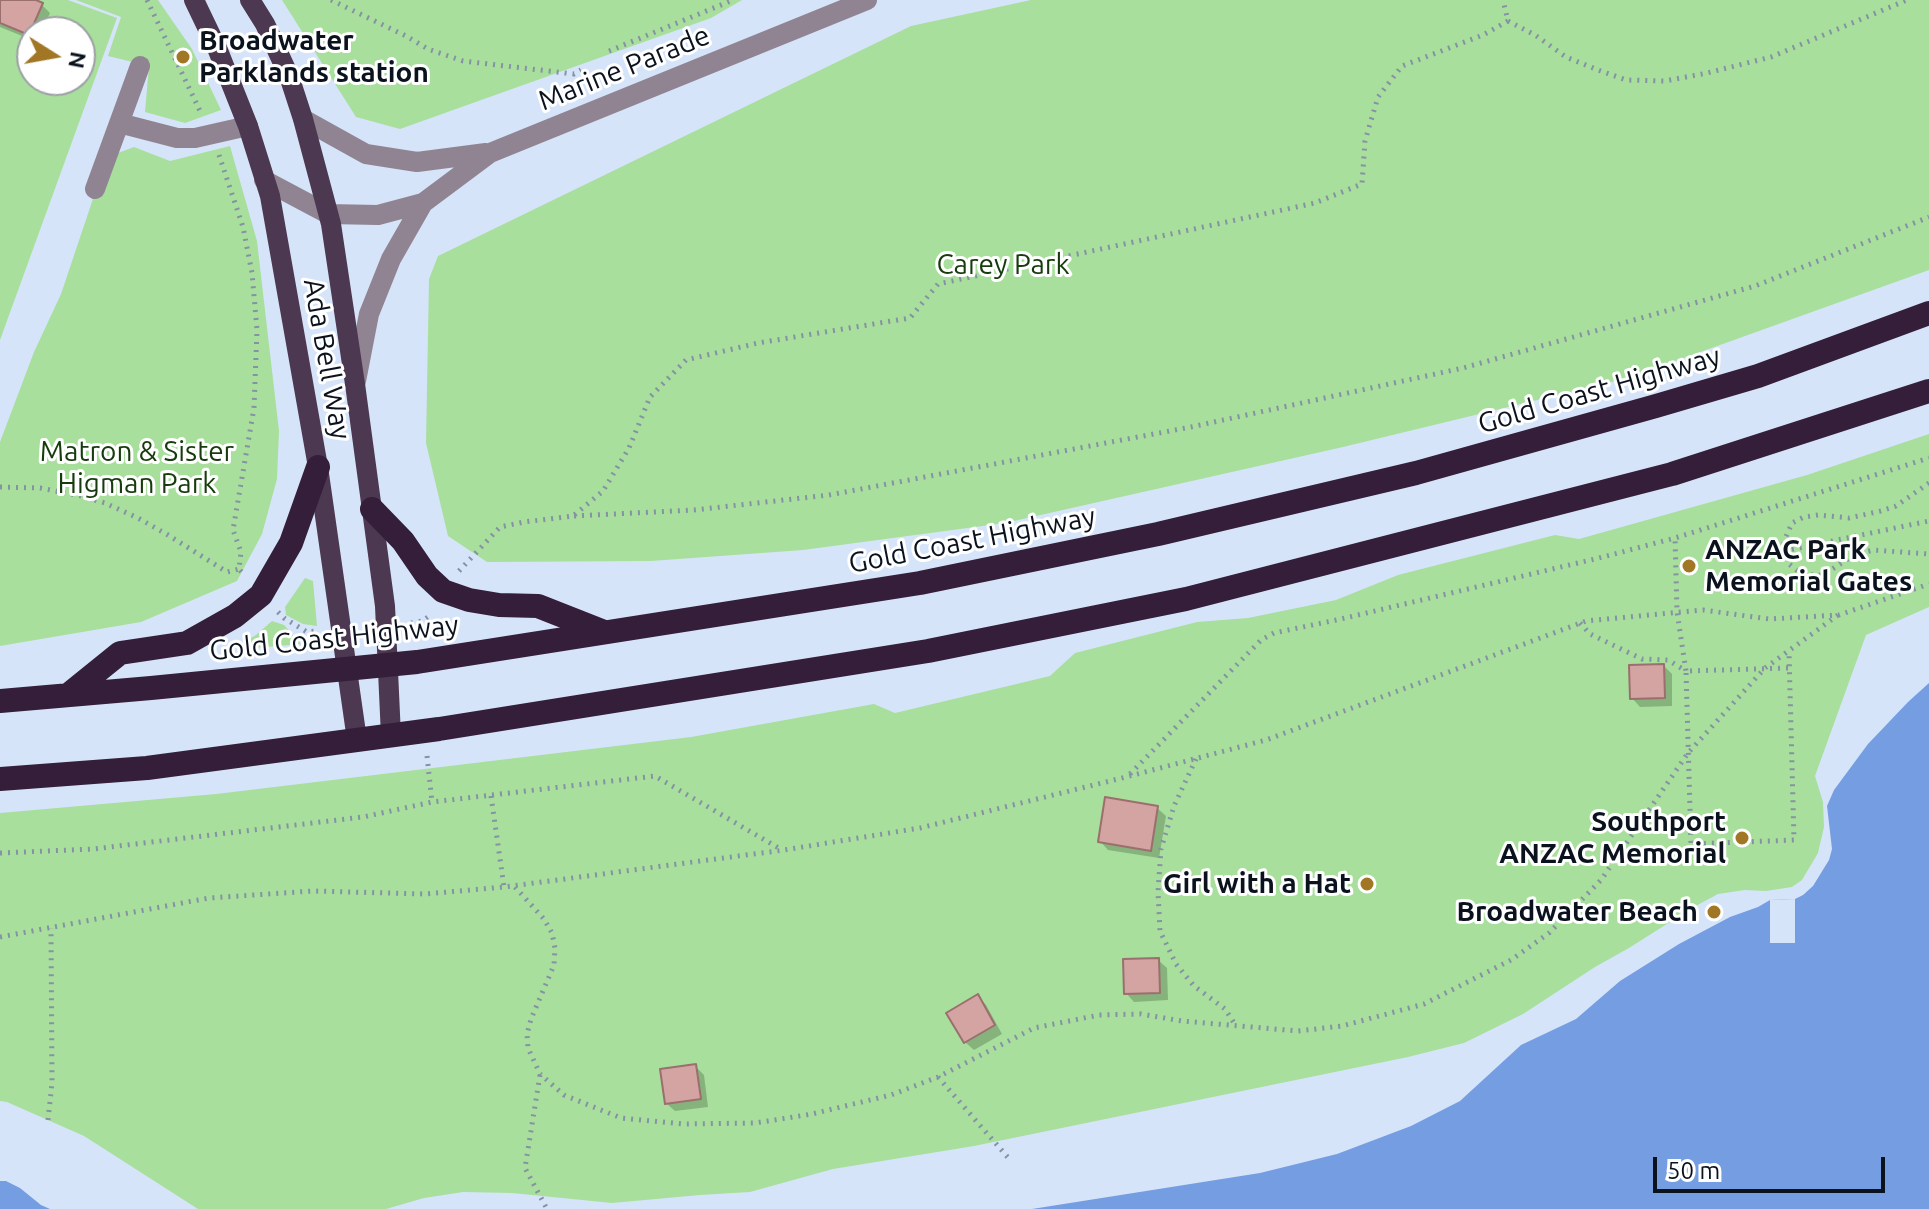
<!DOCTYPE html>
<style>
body{margin:0}
#map{position:relative;width:1929px;height:1209px;overflow:hidden;background:#d6e4fa;font-family:Ubuntu,sans-serif}
canvas{display:block}
.north{position:absolute;left:16px;top:16px;width:80px;height:80px;box-sizing:border-box;background:#fff;border:2px solid #9da0a5;border-radius:50%;rotate:101deg;font-size:22px;font-weight:700;line-height:32px;text-align:center;color:#0a121e}
.north::after{content:'';display:block;margin:auto;width:28px;height:36px;background:#a17726;clip-path:polygon(50% 0,100% 100%,50% 72%,0 100%)}
.scale{position:absolute;left:1653px;top:1157px;width:232px;height:36px;box-sizing:border-box;border:4px solid #0a121e;border-top:0;padding-left:10px;font-size:24px;line-height:28px;white-space:nowrap;color:#0a121e;-webkit-text-stroke:6px #fff;paint-order:stroke}
</style>
<div id="map">
<canvas width="1929" height="1209"></canvas>
<div class="north">N</div>
<div class="scale">50 m</div>
</div>
<script>
const context = document.querySelector('canvas').getContext('2d');
context.lineJoin = 'round';
function fill(path, color) {
  context.fillStyle = color;
  context.fill(path, 'evenodd');
}
function shape(rows) {
  const path = new Path2D();
  for (const r of rows) {
    path.moveTo(r[0], r[1]);
    for (let i = 2; i < r.length; i += 2) path.lineTo(r[i], r[i + 1]);
  }
  return path;
}
function strokePath(path, color, width, dash) {
  context.strokeStyle = color;
  context.lineWidth = width;
  context.lineCap = dash ? 'butt' : 'round';
  context.setLineDash(dash || []);
  context.stroke(path);
}
function label(font, color, halo, rows, align = 'center') {
  context.font = font + ' Ubuntu,sans-serif';
  context.lineWidth = 6;
  context.setLineDash([]);
  context.textBaseline = 'middle';
  context.strokeStyle = halo;
  context.fillStyle = color;
  for (const [text, x, y, turn = 0] of rows) {
    context.save();
    context.translate(x, y);
    context.rotate((+turn || 0) * Math.PI / 180);
    context.textAlign = isNaN(turn) ? turn : align;
    if (halo) context.strokeText(text, 0, 0);
    context.fillText(text, 0, 0);
    context.restore();
  }
}
fill(shape([
 [0,0,68,0,117,18,0,340],
 [32,32,80,32,80,80,32,80],
 [76,0,158,0,192,49,221,110,185,123,145,112,149,66,108,56,121,17],
 [282,0,742,0,711,18,400,129,356,117],
 [1031,0,1929,0,1929,270,1628,378,1343,447,1005,523,803,550,651,561,487,562,448,536,426,443,429,279,438,256,911,26],
 [230,146,257,241,279,431,277,479,262,534,237,581,141,622,0,646,0,442,34,352,61,294,107,157,134,147,170,161],
 [1929,434,1929,607,1866,635,1815,776,1823,802,1824,827,1818,853,1802,880,1792,887,1766,891,1745,890,1718,894,1692,908,1629,948,1595,967,1523,1014,1464,1043,1408,1057,974,1146,833,1169,750,1192,700,1195,612,1203,512,1193,463,1192,424,1198,386,1209,198,1209,84,1136,7,1102,0,1101,0,813,216,794,691,737,874,704,895,713,1050,676,1075,653,1197,622,1248,618,1336,600,1398,575,1555,535,1579,539,1807,475],
 [305,578,313,581,317,626,303,624,286,615,285,607],
 [272,621,284,625,301,644,242,649,239,645,256,635]
]), '#a8df9c');
fill(shape([
 [1929,683,1929,1209,1032,1209,1260,1173,1337,1154,1411,1126,1460,1101,1521,1045,1576,1019,1620,981,1679,944,1730,917,1758,907,1770,900,1795,899,1803,895,1813,886,1829,860,1832,849,1827,806,1834,790,1868,744,1908,702],
 [0,1181,6,1181,20,1188,41,1205,50,1209,0,1209]
]), '#759ee2');
fill(shape([
 [1795,899,1795,943,1770,943,1770,900]
]), '#d6e4fa');
fill(shape([
 [0,0,31,0,41,4,50,13,42,32,32,32,32,40,0,27],
 [1664,666,1672,674,1672,706,1640,707,1632,698],
 [1157,808,1166,816,1159,858,1108,850,1100,841],
 [1158,960,1167,968,1168,1000,1134,1002,1126,993],
 [978,997,986,1005,1002,1034,974,1050,965,1042],
 [695,1066,704,1075,708,1107,675,1111,666,1103]
]), '#0003');
const building = shape([
 [0,0,36,0,43,3,29,35,0,23,0,0],
 [1664,664,1665,698,1630,699,1629,665,1664,664],
 [1105,797,1158,806,1151,851,1098,842,1105,797],
 [1159,958,1160,993,1124,994,1123,959,1159,958],
 [978,994,995,1025,964,1043,946,1013,978,994],
 [696,1064,701,1099,665,1104,660,1069,696,1064]
]);
fill(building, '#d3a4a2');
strokePath(building, '#9b6f6e', 2);
strokePath(shape([
 [147,0,201,113],
 [331,0,406,36,428,49,463,61,574,74,581,70],
 [1508,21,1535,35,1566,57,1598,70,1626,80,1665,81,1707,73,1771,57,1907,0],
 [609,51,733,0],
 [219,155,243,227,252,273,257,330,254,408,233,530,241,552,239,569,244,575],
 [1929,483,1896,506,1881,511,1849,518,1818,515,1804,517,1792,523,1784,541,1784,551,1789,564,1799,572,1813,575,1823,575,1854,555,1873,550,1929,554],
 [0,487,40,488,81,496,105,503,138,518,168,535,227,572,239,569],
 [574,516,694,510,829,495,1191,427,1463,368,1755,286,1929,217],
 [1784,551,1929,521],
 [459,571,500,527,524,522,573,516,603,491,629,448,650,397,686,360,758,343,910,318,938,284,1315,203,1362,184,1365,141,1378,97,1402,66,1483,35,1508,21,1503,0],
 [278,612,284,618,307,632,317,631],
 [411,623,422,621,431,615],
 [1580,623,1590,634,1642,659,1668,660,1686,671,1677,612,1675,538],
 [1788,668,1686,671,1691,844,1794,840,1789,653],
 [427,756,432,802],
 [1196,759,1174,806,1161,849,1158,892,1160,931,1176,964,1194,986,1225,1009,1236,1026],
 [1130,774,1261,640,1274,633,1341,619,1599,558,1675,538,1929,458],
 [491,796,504,887],
 [0,853,93,849,363,817,432,802,655,776,782,850],
 [515,887,544,919,552,933,555,948,554,965,531,1019,527,1034,528,1048,540,1074,564,1095,621,1118,684,1124,755,1123,812,1114,891,1095,938,1077,1034,1028,1099,1015,1141,1014,1182,1021,1298,1031,1342,1026,1424,1004,1511,960,1549,933,1601,880,1688,753,1765,668,1838,615],
 [0,937,209,898,313,891,425,894,504,887,784,850,920,828,1126,777,1266,740,1586,621,1703,610,1769,619,1839,615,1929,584],
 [540,1075,525,1168,547,1209],
 [938,1077,1011,1161],
 [48,1120,52,1083,51,928]
]), '#8692a4', 5, [2, 6]);
strokePath(shape([
 [303,119,366,154,417,162,486,153],
 [119,123,177,138,195,138,248,126],
 [264,180,328,214,378,215,423,203,490,153,867,0],
 [95,189,140,66],
 [356,381,369,314,391,259,423,203]
]), '#908492', 20);
strokePath(shape([
 [194,0,217,48,248,126,270,196,318,467,357,740],
 [250,0,265,24,289,76,303,119,331,224,355,384,385,606,391,736]
]), '#4c3850', 20);
strokePath(shape([
 [372,509,403,541,427,576,443,591,469,600,499,605,538,606,604,632],
 [68,695,120,653,187,643,235,616,261,595,291,543,318,467],
 [0,701,151,688,417,662,920,583,1158,534,1416,473,1656,406,1758,376,1929,313],
 [0,779,147,768,439,729,928,651,1186,599,1672,474,1929,391]
]), '#341e39', 24);
for (const [x, y, r, color] of [
 [183,57,8,"#a17726"],
 [1689,566,8,"#a17726"],
 [1742,838,8,"#a17726"],
 [1367,884,8,"#a17726"],
 [1714,912,8,"#a17726"]
]) {
  const dot = new Path2D();
  dot.arc(x, y, r, 0, 2 * Math.PI);
  context.fillStyle = color;
  context.fill(dot);
  strokePath(dot, '#fff', 3);
}
label('bold 28px', '#0a121e', '#fff', [
 ["Broadwater",199,41,"left"],
 ["Parklands station",199,73,"left"],
 ["ANZAC Park",1705,550,"left"],
 ["Memorial Gates",1705,582,"left"],
 ["Southport",1726,822],
 ["ANZAC Memorial",1726,854],
 ["Girl with a Hat",1351,884],
 ["Broadwater Beach",1698,912]
], 'right');
label('28px', '#0a121e', '#fff', [
 ["Marine Parade",624,68,-22],
 ["Ada Bell Way",327,359,80],
 ["Gold Coast Highway",1599,390,-16],
 ["Gold Coast Highway",972,540,-11],
 ["Gold Coast Highway",334,638,-6]
]);
label('28px', '#163b0d', '#fff', [
 ["Carey Park",1003,265],
 ["Matron & Sister",137,452],
 ["Higman Park",137,484]
]);
</script>
